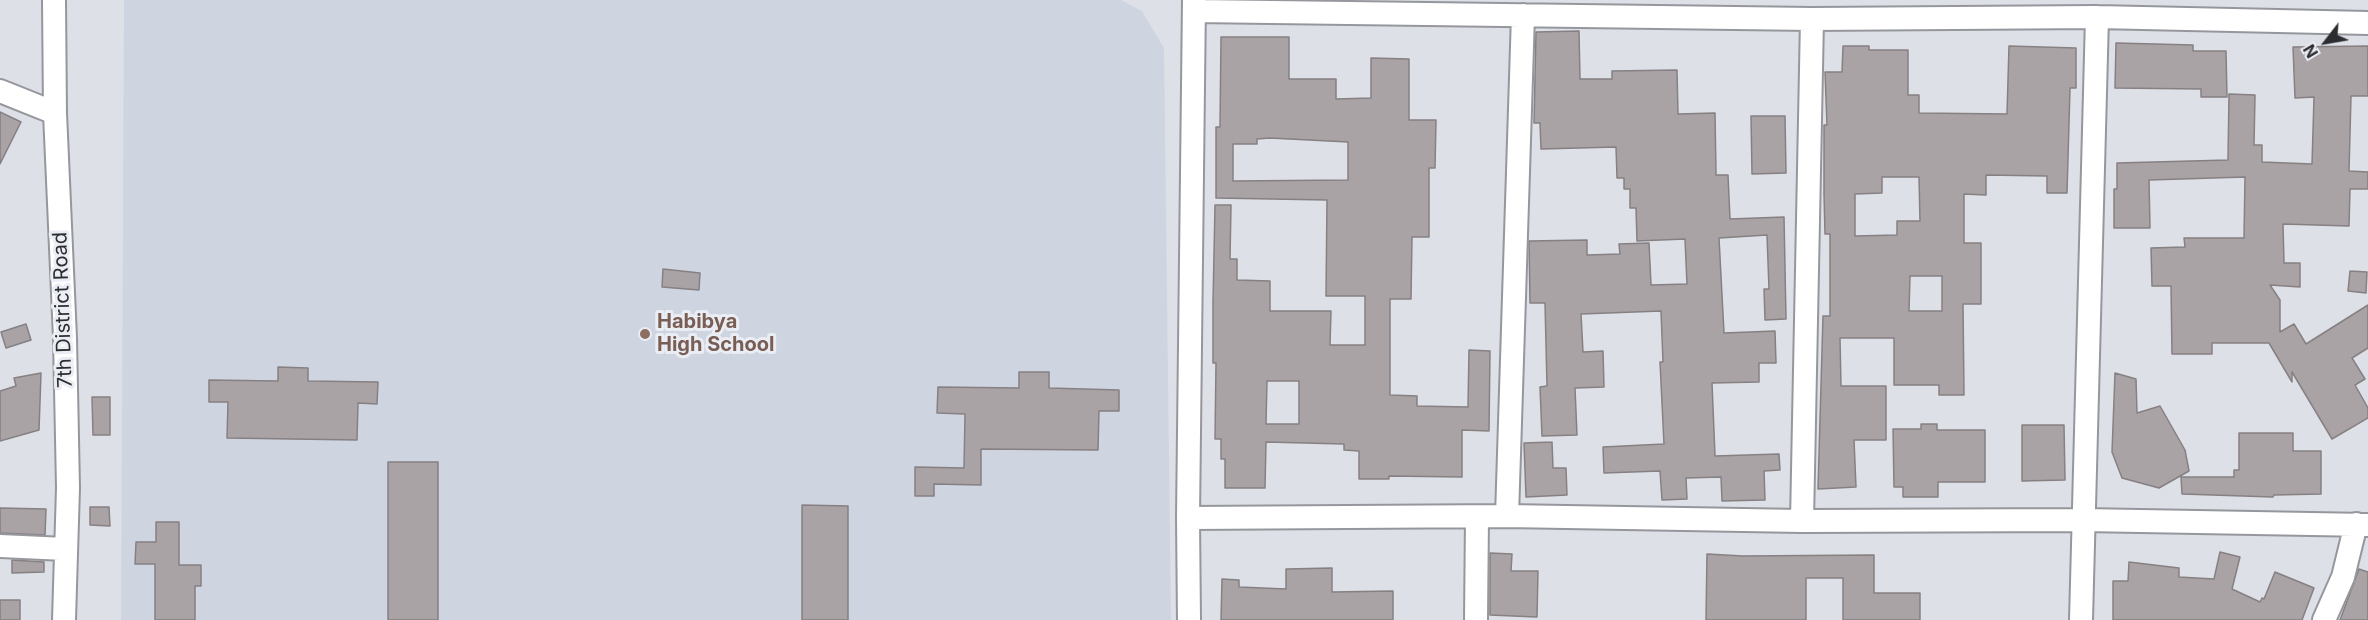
<!DOCTYPE html>
<style>
body{margin:0}
#map{position:relative;width:2368px;height:620px;overflow:hidden;background:#dde0e6;font-family:Inter,sans-serif}
canvas{display:block}
.north{position:absolute;left:2296px;top:12px;width:60px;height:60px;-webkit-text-stroke:4px #eaedf3;paint-order:stroke;rotate:239deg;font-size:16px;font-weight:700;line-height:24px;text-align:center;color:#2c2d30}
.north::after{content:'';display:block;margin:auto;width:21px;height:27px;background:#2c2d30;clip-path:polygon(50% 0,100% 100%,50% 72%,0 100%)}
</style>
<div id="map">
<canvas width="2368" height="620"></canvas>
<div class="north">N</div>
</div>
<script>
const context = document.querySelector('canvas').getContext('2d');
context.lineJoin = 'round';
function fill(path, color) {
  context.fillStyle = color;
  context.fill(path, 'evenodd');
}
function shape(rows) {
  const path = new Path2D();
  for (const r of rows) {
    path.moveTo(r[0], r[1]);
    for (let i = 2; i < r.length; i += 2) path.lineTo(r[i], r[i + 1]);
  }
  return path;
}
function strokePath(path, color, width, dash) {
  context.strokeStyle = color;
  context.lineWidth = width;
  context.lineCap = dash ? 'butt' : 'round';
  context.setLineDash(dash || []);
  context.stroke(path);
}
function label(font, color, halo, rows, align = 'center') {
  context.font = font + ' Inter,sans-serif';
  context.lineWidth = 6;
  context.setLineDash([]);
  context.textBaseline = 'middle';
  context.strokeStyle = halo;
  context.fillStyle = color;
  for (const [text, x, y, turn = 0] of rows) {
    context.save();
    context.translate(x, y);
    context.rotate((+turn || 0) * Math.PI / 180);
    context.textAlign = isNaN(turn) ? turn : align;
    if (halo) context.strokeText(text, 0, 0);
    context.fillText(text, 0, 0);
    context.restore();
  }
}
fill(shape([
 [124,0,1121,0,1142,11,1164,48,1171,620,121,620]
]), '#cfd4e1');
const building = shape([
 [1579,31,1580,79,1612,79,1612,71,1677,70,1678,114,1715,113,1716,175,1728,175,1730,219,1784,217,1786,319,1765,320,1764,289,1769,289,1767,235,1719,238,1724,333,1775,331,1776,363,1759,363,1759,382,1712,383,1715,456,1779,454,1780,470,1764,471,1765,500,1722,501,1721,477,1686,478,1687,499,1662,500,1660,471,1604,473,1603,447,1664,444,1660,362,1663,362,1661,311,1581,314,1583,352,1603,351,1604,387,1575,388,1577,435,1542,436,1540,387,1547,386,1545,303,1530,303,1529,241,1587,240,1587,255,1620,254,1619,244,1649,243,1651,285,1687,284,1685,239,1637,241,1636,208,1630,208,1630,189,1624,189,1624,178,1617,178,1616,147,1541,149,1540,123,1534,123,1536,32,1579,31],
 [1221,37,1289,37,1289,79,1336,79,1336,99,1371,98,1371,58,1409,59,1409,120,1436,120,1435,168,1429,168,1429,237,1412,237,1411,299,1390,299,1390,395,1417,396,1417,406,1468,407,1469,350,1490,351,1489,431,1462,430,1462,477,1389,476,1389,479,1359,479,1359,451,1344,450,1344,444,1266,442,1265,488,1225,488,1225,459,1221,459,1221,439,1215,439,1216,363,1213,363,1213,303,1215,205,1231,205,1230,259,1237,259,1237,280,1270,281,1270,311,1331,311,1330,345,1365,345,1365,296,1326,296,1327,200,1216,198,1216,127,1220,127,1221,37],
 [1270,138,1348,142,1348,180,1233,181,1233,144,1257,144,1257,139,1270,138],
 [1267,381,1299,381,1299,424,1266,424,1267,381],
 [2116,43,2193,45,2193,51,2226,51,2227,97,2201,97,2201,89,2115,88,2116,43],
 [1843,46,1869,46,1869,50,1908,50,1908,95,1919,95,1919,113,2007,114,2009,46,2076,48,2076,88,2070,88,2067,193,2047,193,2047,176,1986,175,1986,195,1964,194,1964,243,1981,243,1981,304,1963,304,1964,395,1939,395,1939,385,1894,385,1894,338,1840,338,1841,386,1886,386,1886,440,1854,440,1856,487,1818,489,1823,316,1830,316,1830,234,1825,234,1824,194,1824,125,1827,125,1825,72,1842,72,1843,46],
 [1882,177,1919,177,1920,221,1897,221,1897,235,1855,236,1855,194,1882,193,1882,177],
 [1910,276,1942,276,1942,311,1909,311,1910,276],
 [2368,46,2368,96,2351,96,2349,171,2368,172,2368,189,2350,189,2349,226,2283,224,2284,263,2300,263,2300,287,2270,285,2280,300,2280,332,2294,324,2306,344,2368,305,2368,348,2352,358,2365,379,2355,385,2368,408,2368,418,2332,439,2292,372,2292,382,2269,343,2212,343,2212,354,2172,354,2171,286,2152,286,2151,248,2185,247,2184,238,2244,238,2245,177,2149,180,2150,228,2114,228,2114,189,2117,189,2117,163,2228,160,2229,94,2255,95,2254,145,2262,145,2262,162,2312,164,2314,97,2295,98,2293,47,2368,46],
 [0,112,21,122,0,164,0,112],
 [1751,116,1785,116,1786,173,1752,174,1751,116],
 [663,269,700,273,699,290,662,287,663,269],
 [2350,271,2367,272,2366,293,2348,291,2350,271],
 [26,324,31,340,6,348,1,332,26,324],
 [278,367,308,368,308,381,378,382,377,404,358,403,357,440,227,438,228,402,209,402,209,380,278,381,278,367],
 [1019,372,1049,372,1049,388,1119,390,1119,411,1099,411,1098,450,981,449,981,485,934,484,934,496,915,496,915,467,964,468,965,414,937,413,938,387,1019,388,1019,372],
 [41,373,39,430,0,441,0,391,16,386,14,378,41,373],
 [2115,373,2136,379,2137,413,2160,406,2185,450,2189,471,2159,488,2122,478,2112,452,2115,373],
 [92,397,110,397,110,435,93,435,92,397],
 [1921,424,1937,424,1937,430,1985,430,1985,482,1938,482,1938,497,1903,497,1903,487,1894,487,1893,429,1921,429,1921,424],
 [2022,425,2064,425,2065,480,2022,481,2022,425],
 [2239,433,2293,433,2293,451,2321,451,2321,494,2274,495,2273,497,2182,494,2181,477,2234,477,2234,470,2239,470,2239,433],
 [1552,442,1553,468,1566,468,1567,495,1526,497,1524,443,1552,442],
 [388,462,438,462,438,620,388,620,388,462],
 [802,505,848,506,848,620,802,620,802,505],
 [90,507,109,507,110,526,90,525,90,507],
 [0,508,46,509,45,535,0,533,0,508],
 [156,522,179,522,179,565,201,565,201,586,195,586,195,620,155,620,155,564,135,564,136,542,156,542,156,522],
 [2220,552,2240,557,2232,589,2260,602,2262,598,2264,599,2275,572,2314,588,2302,620,2113,620,2113,581,2128,581,2129,562,2179,568,2179,577,2214,579,2220,552],
 [1490,553,1512,554,1511,571,1538,571,1537,617,1490,615,1490,553],
 [1707,554,1743,556,1874,555,1874,593,1920,593,1920,620,1843,620,1843,578,1806,578,1806,620,1706,620,1707,554],
 [12,560,44,562,44,572,12,573,12,560],
 [1332,568,1332,592,1393,591,1393,620,1221,620,1222,579,1239,580,1239,587,1286,589,1286,569,1332,568],
 [2359,569,2368,572,2368,620,2340,620,2359,569],
 [0,600,20,600,20,620,0,620,0,600]
]);
fill(building, '#a9a3a6');
strokePath(building, '#868083', 1.5);
const street = shape([
 [54,0,55,113,65,338,68,488,64,620],
 [1194,11,1812,19,2097,17,2368,23],
 [0,91,55,113],
 [1507,516,1523,15],
 [1188,518,1507,516,1802,521,2083,520,2368,525],
 [1802,521,1812,19],
 [0,546,65,549],
 [1189,620,1188,518,1194,0],
 [1476,620,1477,517],
 [2081,620,2097,17],
 [2324,620,2343,577,2356,524]
]);
strokePath(street, '#95979d', 26);
strokePath(street, '#fff', 22);
for (const [x, y, r, color] of [
 [645,334,6,"#8d6e63"]
]) {
  const dot = new Path2D();
  dot.arc(x, y, r, 0, 2 * Math.PI);
  context.fillStyle = color;
  context.fill(dot);
  strokePath(dot, '#eaedf3', 2);
}
label('20px', '#2c2d30', '#eaedf3', [
 ["7th District Road",63,310,-92]
]);
label('bold 20px', '#785e54', '#eaedf3', [
 ["Habibya",657,322],
 ["High School",657,345]
], 'left');
</script>
